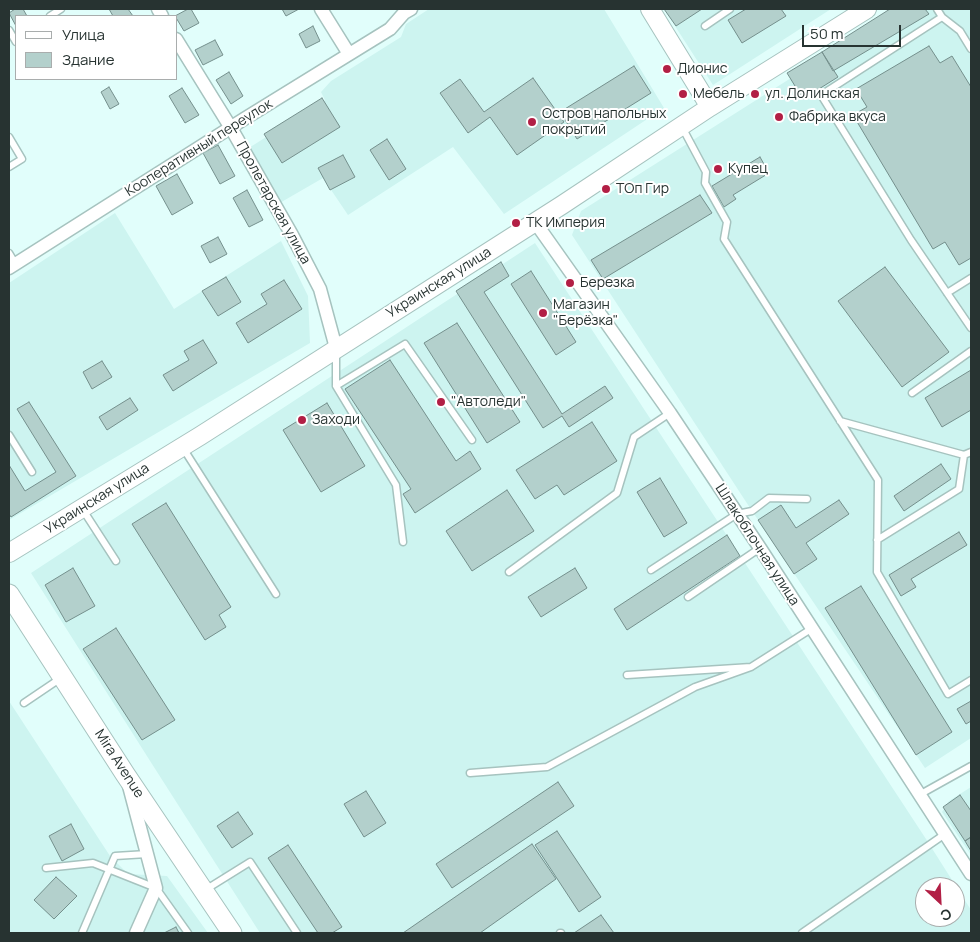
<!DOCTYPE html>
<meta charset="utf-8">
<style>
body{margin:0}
#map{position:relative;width:980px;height:942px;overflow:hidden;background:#e1fefb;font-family:Manrope,sans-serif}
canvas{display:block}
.frame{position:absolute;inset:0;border:10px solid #273331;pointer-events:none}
.legend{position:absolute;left:15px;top:15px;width:162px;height:65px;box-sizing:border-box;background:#fff;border:1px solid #a9adad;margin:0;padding:6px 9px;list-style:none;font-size:15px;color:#273331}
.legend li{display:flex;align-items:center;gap:10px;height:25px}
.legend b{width:25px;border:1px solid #a9adad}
.north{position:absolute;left:915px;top:877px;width:50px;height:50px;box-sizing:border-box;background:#fff;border:1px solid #a9adad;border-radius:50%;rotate:155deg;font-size:14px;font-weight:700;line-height:20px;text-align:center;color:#273331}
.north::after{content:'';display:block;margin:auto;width:18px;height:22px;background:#b21f45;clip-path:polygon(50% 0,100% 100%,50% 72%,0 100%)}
.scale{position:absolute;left:802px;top:25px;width:99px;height:22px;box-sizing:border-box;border:2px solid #273331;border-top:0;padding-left:6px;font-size:15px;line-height:18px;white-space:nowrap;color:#273331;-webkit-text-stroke:4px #fff;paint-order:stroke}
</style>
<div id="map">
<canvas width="980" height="942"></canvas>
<div class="frame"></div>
<ul class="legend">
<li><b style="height:6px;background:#fff"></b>Улица</li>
<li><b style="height:14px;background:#b3d0cc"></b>Здание</li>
</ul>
<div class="north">С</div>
<div class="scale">50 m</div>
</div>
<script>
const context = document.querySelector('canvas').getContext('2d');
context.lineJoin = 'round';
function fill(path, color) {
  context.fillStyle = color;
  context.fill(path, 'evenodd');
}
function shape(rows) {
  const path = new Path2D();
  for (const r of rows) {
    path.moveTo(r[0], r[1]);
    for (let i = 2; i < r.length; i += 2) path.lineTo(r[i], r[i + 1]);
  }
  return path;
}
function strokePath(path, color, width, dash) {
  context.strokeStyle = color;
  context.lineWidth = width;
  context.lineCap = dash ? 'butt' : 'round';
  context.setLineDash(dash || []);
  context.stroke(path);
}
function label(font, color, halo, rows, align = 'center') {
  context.font = font + ' Manrope,sans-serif';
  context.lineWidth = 4;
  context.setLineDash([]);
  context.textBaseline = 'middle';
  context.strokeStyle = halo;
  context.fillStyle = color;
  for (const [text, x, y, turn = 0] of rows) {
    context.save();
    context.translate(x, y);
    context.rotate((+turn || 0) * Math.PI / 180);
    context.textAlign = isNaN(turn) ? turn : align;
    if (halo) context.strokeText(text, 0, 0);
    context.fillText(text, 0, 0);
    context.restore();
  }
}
fill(shape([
 [429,9,604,9,664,108,504,214,453,147,348,215,323,178,278,204,244,151,325,100,321,92,331,81,401,37,406,24],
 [664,9,831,9,713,85],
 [900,9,971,9,971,738,925,768,752,511,572,235,581,211],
 [115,213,174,309,281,241,308,296,310,343,9,520,9,283],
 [535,243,926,839,971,910,971,933,260,933,152,764,31,573],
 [925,887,955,887,955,917,925,917],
 [9,701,110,856,128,874,167,876,208,933,9,933],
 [971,787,971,855,942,812,949,801]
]), '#cdf4f0');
const building = shape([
 [15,9,23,9,27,16,16,16,16,26,9,13,15,9],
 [109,9,128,9,133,16,113,16,109,9],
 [188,9,191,9,199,23,184,31,175,16,188,9],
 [282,9,299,9,286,16,282,9],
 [664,9,702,9,676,26,664,9],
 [746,9,781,9,786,16,742,43,728,20,746,9],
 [890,9,925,9,929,14,833,71,822,52,890,9],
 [313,26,320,41,306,48,299,34,313,26],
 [215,40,223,55,203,65,195,50,215,40],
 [929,46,940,63,952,56,971,87,971,258,959,265,945,242,933,249,853,115,867,107,856,89,929,46],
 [822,52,838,77,803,99,787,73,822,52],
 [634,66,651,93,577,139,560,112,634,66],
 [229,72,243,96,231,104,216,80,229,72],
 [533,78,564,122,517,155,490,117,468,133,440,93,460,79,484,112,533,78],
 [109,87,119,104,110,109,101,92,109,87],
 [182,88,199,115,185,123,169,96,182,88],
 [322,98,340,127,282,163,264,134,322,98],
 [387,139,406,169,389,180,370,150,387,139],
 [218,145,235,176,220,184,203,153,218,145],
 [343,155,355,177,330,190,318,168,343,155],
 [760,157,769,173,733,195,736,199,724,207,712,186,760,157],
 [177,174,193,203,172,215,156,186,177,174],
 [247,190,263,220,249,227,233,198,247,190],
 [700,195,712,213,603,279,591,260,700,195],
 [218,237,227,254,210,263,201,246,218,237],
 [501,262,509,276,484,292,562,414,605,386,613,398,569,427,562,416,543,428,456,291,501,262],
 [885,267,949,352,902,387,838,301,885,267],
 [531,271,576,342,556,355,511,284,531,271],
 [226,277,241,302,218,316,202,291,226,277],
 [284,280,302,309,248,343,236,323,267,304,261,294,284,280],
 [457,323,520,422,487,443,424,343,457,323],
 [203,340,217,363,173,391,163,375,189,360,184,351,203,340],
 [390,360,456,461,470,451,481,469,415,513,403,494,411,489,345,389,390,360],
 [102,361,112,377,92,389,83,372,102,361],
 [971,370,971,410,942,427,925,398,971,370],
 [130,398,138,410,107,430,99,417,130,398],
 [29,402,76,476,11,517,9,514,9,465,25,491,56,472,17,409,29,402],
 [327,403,365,466,321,492,283,430,327,403],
 [592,422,617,461,564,495,557,485,535,499,516,470,592,422],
 [941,464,951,479,904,511,894,496,941,464],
 [660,478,687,523,664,537,637,492,660,478],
 [507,490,534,531,472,571,446,531,507,490],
 [839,500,849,514,806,543,817,559,794,574,758,520,781,505,796,528,839,500],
 [166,503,231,607,219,615,226,627,205,640,132,524,166,503],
 [959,532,967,545,911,579,916,587,901,596,889,575,959,532],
 [727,535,740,556,627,630,614,609,727,535],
 [73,568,95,606,66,622,45,585,73,568],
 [575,568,587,588,541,617,528,597,575,568],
 [861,586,952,732,916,755,825,608,861,586],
 [116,628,175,720,142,740,83,649,116,628],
 [971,701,971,721,966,724,957,709,971,701],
 [558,782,574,806,452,888,436,864,558,782],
 [366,791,386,823,364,837,344,804,366,791],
 [960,795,971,811,971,837,965,841,943,807,960,795],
 [238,812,253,834,232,848,217,826,238,812],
 [71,824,84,849,62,861,49,836,71,824],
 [557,831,601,897,579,912,535,845,557,831],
 [971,837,971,851,965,841,971,837],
 [532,844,556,879,480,933,403,933,532,844],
 [288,845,342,927,332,933,318,933,268,858,288,845],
 [56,877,77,896,54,919,34,900,56,877],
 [601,915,614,933,574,933,601,915],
 [176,927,179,933,164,933,176,927]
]);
fill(building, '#b3d0cc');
strokePath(building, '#75908d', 1);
const lane = shape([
 [937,9,942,17,821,95,911,240,971,328],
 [50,16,61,9],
 [942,17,960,31,971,49],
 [705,26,730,9],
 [9,30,16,42],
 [682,127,706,172,705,183,727,222,724,239,878,480,877,572,948,694,971,680],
 [9,137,22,159,9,167],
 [9,253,15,263],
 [947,293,971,278],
 [336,352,336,386,396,485,403,542],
 [336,386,405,344,472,440],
 [912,393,971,351],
 [840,421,964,455,971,452],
 [9,435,32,472],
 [183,448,276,594],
 [83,510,116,561],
 [877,540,959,489,964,455],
 [651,570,737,514,752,511,769,498,807,499],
 [509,572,617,493,634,437,670,413],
 [688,597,760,548],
 [627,675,751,667,811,629],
 [24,703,61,678],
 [470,773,547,767,695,687,751,667],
 [919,795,971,766],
 [46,868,93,863,156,888,188,933],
 [205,890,250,862,297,933],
 [82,933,115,856,147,854],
 [560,933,561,933],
 [802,933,945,834]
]);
const street = shape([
 [158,9,162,16],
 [321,9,349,54],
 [176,39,231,128,292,235,320,289,336,348],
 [535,222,670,413,760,548,971,874],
 [9,268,244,119,390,29,404,13,411,9],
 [129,786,156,888,136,933]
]);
const secondary = shape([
 [650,9,710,107],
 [9,553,200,436,562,205,710,107,867,9]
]);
const primary = shape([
 [9,594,125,774,232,933]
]);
strokePath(lane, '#a6c3bf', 9);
strokePath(street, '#a6c3bf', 15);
strokePath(secondary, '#a6c3bf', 20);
strokePath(primary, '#a6c3bf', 21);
strokePath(lane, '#fff', 6);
strokePath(street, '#fff', 12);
strokePath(secondary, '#fff', 18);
strokePath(primary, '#fff', 19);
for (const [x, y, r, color] of [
 [667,69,5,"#b21f45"],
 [683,94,5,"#b21f45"],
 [755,94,5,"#b21f45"],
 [779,117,5,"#b21f45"],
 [532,122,5,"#b21f45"],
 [718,169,5,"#b21f45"],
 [606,189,5,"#b21f45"],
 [516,223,5,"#b21f45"],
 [570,283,5,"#b21f45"],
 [543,313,5,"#b21f45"],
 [441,402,5,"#b21f45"],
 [302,420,5,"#b21f45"]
]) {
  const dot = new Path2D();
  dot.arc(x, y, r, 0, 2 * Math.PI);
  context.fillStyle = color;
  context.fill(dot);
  strokePath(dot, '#fff', 2);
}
label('14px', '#273331', '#fff', [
 ["Дионис",677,69],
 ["Мебель",693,94],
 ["ул. Долинская",765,94],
 ["Остров напольных",542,114],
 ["покрытий",542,130],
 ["Фабрика вкуса",789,117],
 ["Купец",728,169],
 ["ТОп Гир",616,189],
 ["ТК Империя",526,223],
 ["Березка",580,283],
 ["Магазин",553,305],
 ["\"Берёзка\"",553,321],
 ["\"Автоледи\"",451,402],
 ["Заходи",312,420]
], 'left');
label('14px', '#273331', '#fff', [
 ["Кооперативный переулок",199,148,-32],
 ["Пролетарская улица",273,203,61],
 ["Украинская улица",439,283,-32],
 ["Украинская улица",97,499,-32],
 ["Шлакоблочная улица",757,545,57],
 ["Mira Avenue",119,764,57]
]);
</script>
